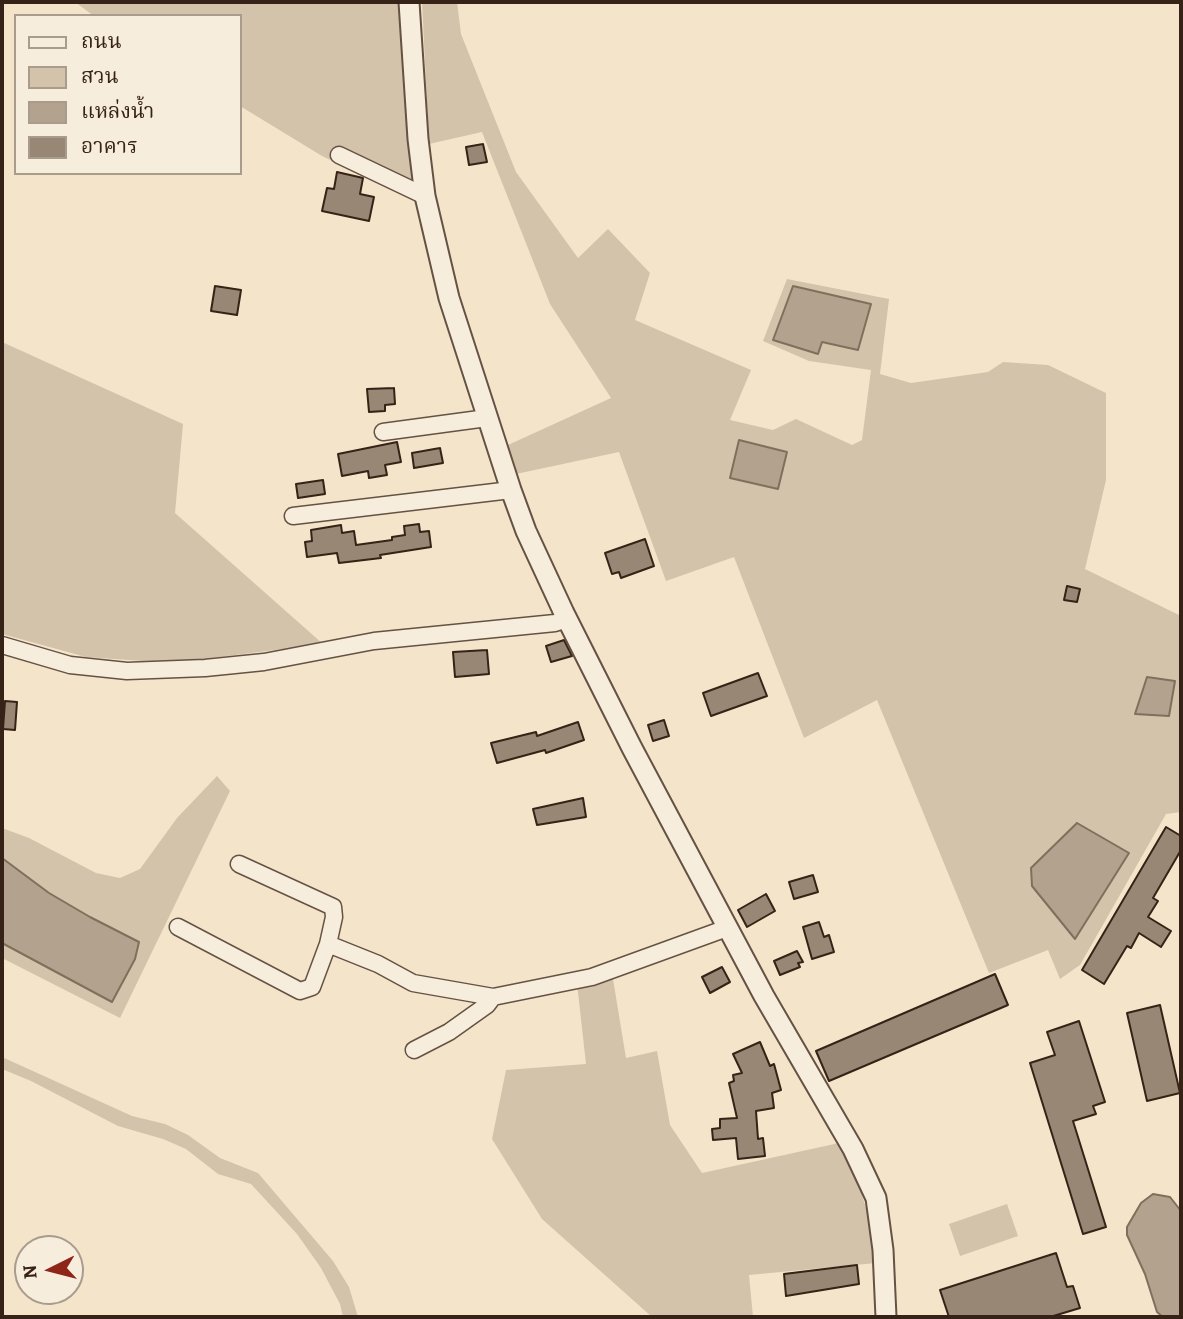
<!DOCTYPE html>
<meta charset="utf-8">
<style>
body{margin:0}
#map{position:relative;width:1183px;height:1319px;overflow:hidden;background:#f3e4ca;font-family:Alegreya,"Noto Serif Thai",serif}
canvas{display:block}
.frame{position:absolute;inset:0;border:4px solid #362216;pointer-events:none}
.legend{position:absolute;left:14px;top:14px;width:228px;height:161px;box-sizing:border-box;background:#f7eddd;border:2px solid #aa9c8d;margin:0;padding:9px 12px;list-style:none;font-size:21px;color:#362216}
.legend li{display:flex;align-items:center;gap:14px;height:35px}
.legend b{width:35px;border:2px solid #aa9c8d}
.north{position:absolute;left:14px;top:1235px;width:70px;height:70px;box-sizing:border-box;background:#f7eddd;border:2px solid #aa9c8d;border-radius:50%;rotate:264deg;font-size:19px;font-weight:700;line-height:28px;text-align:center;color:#362216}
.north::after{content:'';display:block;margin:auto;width:24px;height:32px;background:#8f2418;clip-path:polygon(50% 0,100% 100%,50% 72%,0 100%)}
</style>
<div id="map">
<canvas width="1183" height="1319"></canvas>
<div class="frame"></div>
<ul class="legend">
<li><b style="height:9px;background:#f7eddd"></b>ถนน</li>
<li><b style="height:19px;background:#d3c3ab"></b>สวน</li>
<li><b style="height:19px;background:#b3a28d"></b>แหล่งน้ำ</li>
<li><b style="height:19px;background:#988774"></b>อาคาร</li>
</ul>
<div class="north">N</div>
</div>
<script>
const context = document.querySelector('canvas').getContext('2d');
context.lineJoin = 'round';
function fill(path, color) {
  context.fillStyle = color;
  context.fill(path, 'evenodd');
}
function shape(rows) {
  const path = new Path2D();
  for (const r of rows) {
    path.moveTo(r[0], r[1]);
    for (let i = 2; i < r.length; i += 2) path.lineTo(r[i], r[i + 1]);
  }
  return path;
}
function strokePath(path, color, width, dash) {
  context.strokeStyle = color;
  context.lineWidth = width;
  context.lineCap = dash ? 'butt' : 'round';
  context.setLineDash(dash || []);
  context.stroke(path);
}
fill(shape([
 [75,2,399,2,412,145,420,203,322,156,240,106,240,16,94,16],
 [422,2,457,2,461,34,516,172,578,258,608,229,650,273,635,320,751,370,730,420,773,430,796,419,852,445,862,440,871,370,809,361,763,341,787,279,889,299,880,374,911,383,988,372,1003,362,1048,365,1106,393,1106,480,1085,569,1181,616,1181,812,1166,814,1080,965,1060,979,1048,950,989,973,877,700,804,738,734,557,666,581,619,452,516,474,508,445,611,398,550,304,482,132,429,144],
 [2,342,183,424,175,513,323,644,171,663,86,657,2,634],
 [217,776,230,791,120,1018,2,958,2,828,29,838,96,873,120,878,140,869,177,818],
 [612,973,626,1058,657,1051,670,1125,702,1173,839,1143,855,1174,867,1211,876,1263,749,1275,753,1317,652,1317,542,1219,492,1139,506,1070,586,1064,577,983],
 [2,1057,132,1116,165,1124,188,1135,220,1158,258,1173,333,1261,349,1287,358,1317,343,1317,340,1304,321,1268,297,1234,251,1184,218,1174,186,1149,163,1139,118,1126,31,1081,2,1069],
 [1007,1204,1018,1236,960,1256,949,1224]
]), '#d3c3ab');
const water = shape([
 [793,286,871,304,858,350,822,342,818,354,773,340,793,286],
 [739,440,787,452,778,489,730,478,739,440],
 [1147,677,1175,681,1169,716,1135,714,1147,677],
 [1077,823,1129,853,1075,939,1032,886,1031,868,1077,823],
 [2,858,49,893,90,917,139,942,135,959,112,1002,2,943,2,858],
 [1153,1194,1170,1197,1181,1211,1181,1317,1163,1317,1157,1312,1145,1274,1127,1235,1127,1227,1141,1203,1153,1194]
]);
fill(water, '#b3a28d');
strokePath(water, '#816f5d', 2);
const building = shape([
 [483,144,487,162,469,165,466,147,483,144],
 [337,172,363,178,360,194,374,197,369,221,322,211,327,188,334,189,337,172],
 [215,286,241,290,237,315,211,311,215,286],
 [394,388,395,404,385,405,385,411,369,412,367,389,394,388],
 [397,442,401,462,385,465,387,475,369,478,368,471,342,476,338,454,397,442],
 [440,448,443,463,414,468,412,453,440,448],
 [323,480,325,494,298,498,296,484,323,480],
 [419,524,420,532,429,531,431,547,380,555,381,558,339,563,337,553,307,557,305,542,312,541,311,530,341,525,342,533,354,531,356,545,392,540,392,537,405,535,404,526,419,524],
 [645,539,654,566,621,578,619,572,612,574,605,553,645,539],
 [1067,586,1080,589,1077,602,1064,600,1067,586],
 [564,640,572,656,551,662,546,646,564,640],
 [487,650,489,674,455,677,453,652,487,650],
 [758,673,767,696,711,716,703,693,758,673],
 [5,701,17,702,15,730,3,729,5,701],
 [664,720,669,736,653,741,648,725,664,720],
 [578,722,584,740,546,753,545,750,497,763,491,743,536,732,537,736,578,722],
 [583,798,586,817,537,825,533,809,583,798],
 [1166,827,1181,836,1181,850,1153,898,1158,901,1148,917,1171,931,1161,947,1139,933,1131,948,1127,946,1104,984,1082,970,1166,827],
 [813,875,818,892,794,899,789,882,813,875],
 [766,894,775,911,747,927,738,910,766,894],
 [819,922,824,937,829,935,834,952,812,959,803,927,819,922],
 [797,951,803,962,798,963,800,967,780,975,774,961,797,951],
 [722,967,730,982,710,993,702,977,722,967],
 [995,974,1008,1005,829,1081,816,1051,995,974],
 [1160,1005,1180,1093,1147,1101,1127,1013,1160,1005],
 [1079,1021,1105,1102,1093,1106,1096,1114,1073,1121,1106,1227,1083,1234,1030,1063,1055,1055,1047,1032,1079,1021],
 [760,1042,770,1066,774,1064,781,1090,772,1093,774,1108,756,1111,758,1139,763,1138,765,1156,738,1159,736,1138,713,1140,712,1129,720,1128,720,1119,737,1118,729,1083,734,1081,733,1075,742,1073,733,1054,760,1042],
 [1056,1253,1067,1287,1073,1286,1080,1308,1050,1317,949,1317,940,1290,1056,1253],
 [857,1265,859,1284,786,1296,784,1274,857,1265]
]);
fill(building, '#988774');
strokePath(building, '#362216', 2);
const minor = shape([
 [339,155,425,196],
 [383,432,487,418],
 [293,516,511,490],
 [2,645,70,665,127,671,205,668,264,662,374,641,555,623,567,619],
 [239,864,333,907,334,917,328,944,378,964,413,983,493,997,592,977,727,928],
 [178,927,300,991,312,987,328,944],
 [414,1050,449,1032,487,1005,493,997]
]);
const tertiary = shape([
 [409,2,418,139,425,196,449,298,511,490,526,531,564,613,632,748,764,996,853,1149,876,1198,883,1250,886,1317]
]);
strokePath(minor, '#655243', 19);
strokePath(tertiary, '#655243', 23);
strokePath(minor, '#f7eddd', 16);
strokePath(tertiary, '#f7eddd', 19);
</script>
